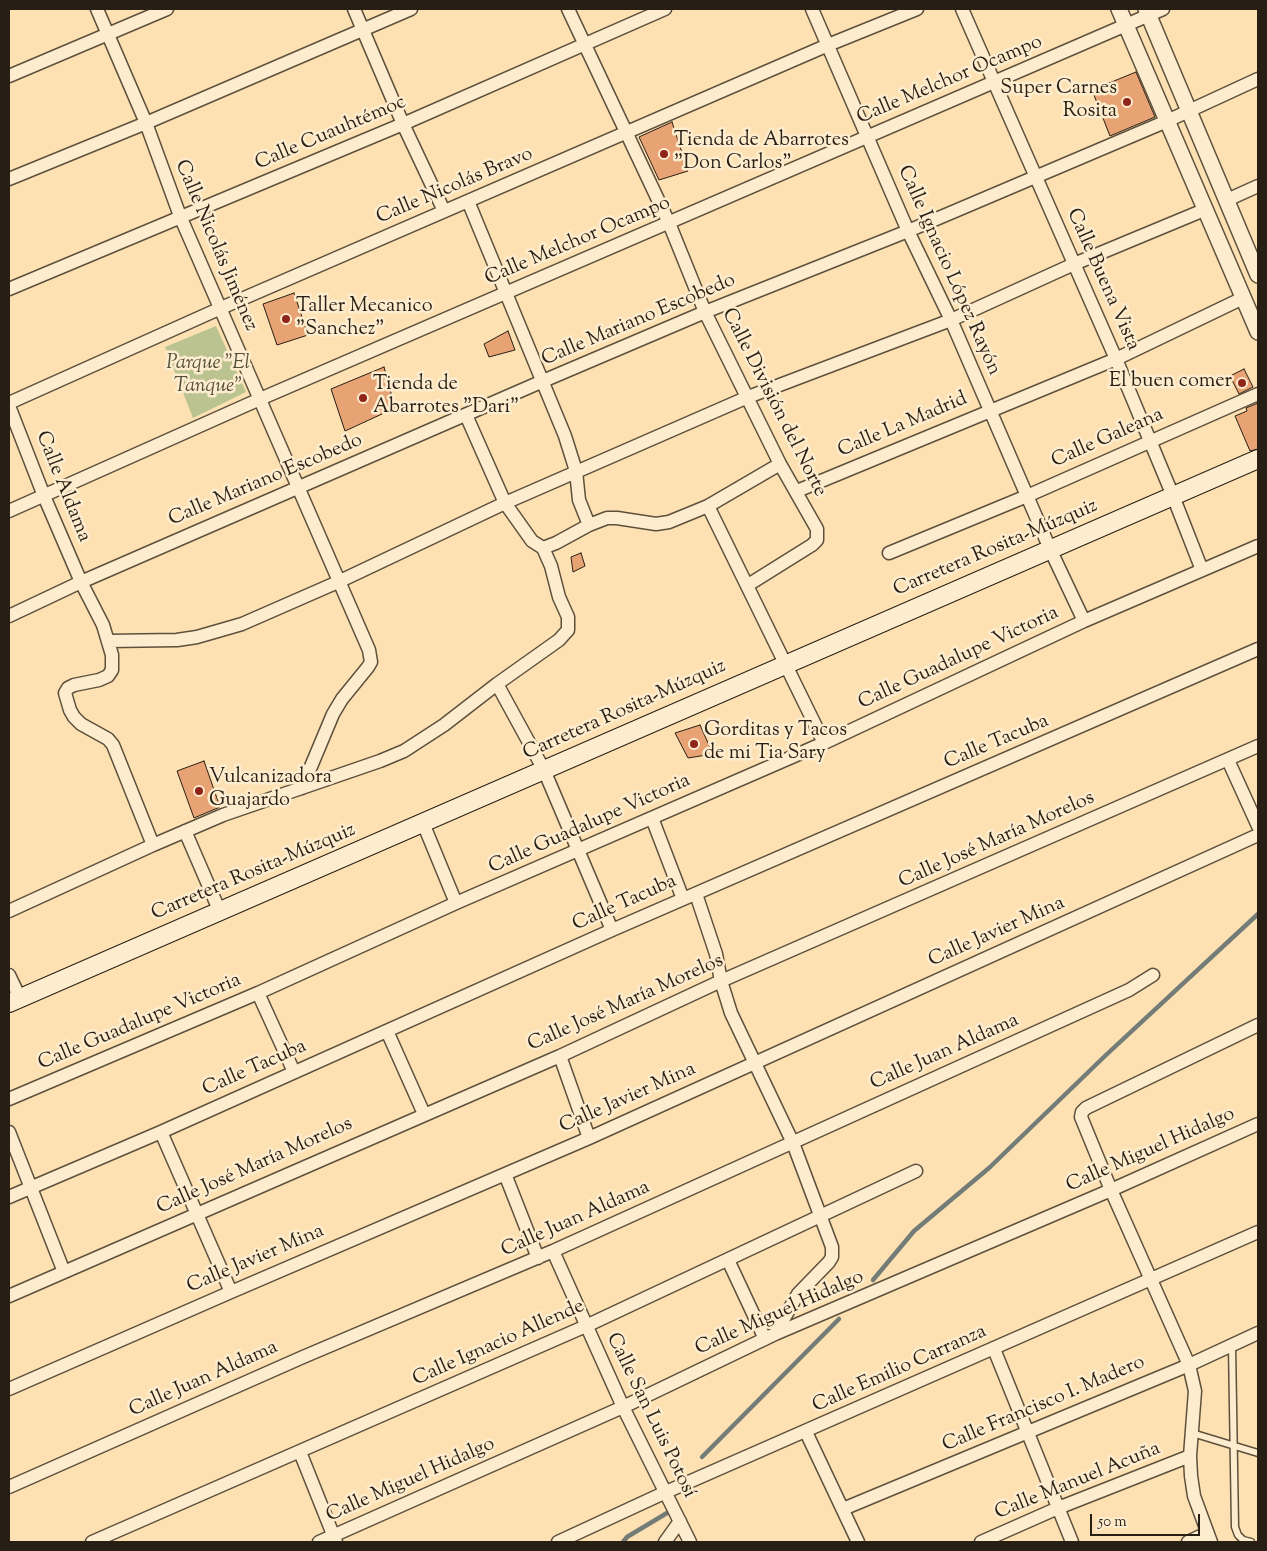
<!DOCTYPE html>
<meta charset="utf-8">
<style>
body{margin:0}
#map{position:relative;width:1267px;height:1551px;overflow:hidden;background:#fde1b3;font-family:"Sorts Mill Goudy",serif}
canvas{display:block}
.frame{position:absolute;inset:0;border:10px solid #281f14;pointer-events:none}
.scale{position:absolute;left:1090px;top:1514px;width:110px;height:22px;box-sizing:border-box;border:2px solid #281f14;border-top:0;padding-left:6px;font-size:15px;line-height:18px;white-space:nowrap;color:#281f14;-webkit-text-stroke:4px #feecce;paint-order:stroke}
</style>
<div id="map">
<canvas width="1267" height="1551"></canvas>
<div class="frame"></div>
<div class="scale">50 m</div>
</div>
<script>
const context = document.querySelector('canvas').getContext('2d');
context.lineJoin = 'round';
function fill(path, color) {
  context.fillStyle = color;
  context.fill(path, 'evenodd');
}
function shape(rows) {
  const path = new Path2D();
  for (const r of rows) {
    path.moveTo(r[0], r[1]);
    for (let i = 2; i < r.length; i += 2) path.lineTo(r[i], r[i + 1]);
  }
  return path;
}
function strokePath(path, color, width, dash) {
  context.strokeStyle = color;
  context.lineWidth = width;
  context.lineCap = dash ? 'butt' : 'round';
  context.setLineDash(dash || []);
  context.stroke(path);
}
function label(font, color, halo, rows, align = 'center') {
  context.font = font + ' "Sorts Mill Goudy",serif';
  context.lineWidth = 5;
  context.setLineDash([]);
  context.textBaseline = 'middle';
  context.strokeStyle = halo;
  context.fillStyle = color;
  for (const [text, x, y, turn = 0] of rows) {
    context.save();
    context.translate(x, y);
    context.rotate((+turn || 0) * Math.PI / 180);
    context.textAlign = isNaN(turn) ? turn : align;
    if (halo) context.strokeText(text, 0, 0);
    context.fillText(text, 0, 0);
    context.restore();
  }
}
fill(shape([
 [216,326,246,392,193,418,165,347]
]), '#bbc390');
strokePath(shape([
 [873,1280,914,1231,989,1168,1106,1055,1258,914],
 [702,1457,839,1319],
 [623,1542,627,1537,667,1513]
]), '#747c77', 4.5);
const building = shape([
 [1136,72,1155,117,1110,136,1092,90,1136,72],
 [672,122,688,171,659,180,639,137,672,122],
 [294,293,308,335,277,345,263,304,294,293],
 [508,331,515,350,489,357,484,344,508,331],
 [384,367,395,408,345,431,331,389,384,367],
 [1244,369,1253,387,1239,394,1230,376,1244,369],
 [1258,403,1258,449,1250,451,1235,416,1247,411,1246,408,1258,403],
 [581,553,585,566,573,572,571,557,581,553],
 [700,725,713,754,688,758,675,733,700,725],
 [204,761,220,807,194,818,177,771,204,761]
]);
fill(building, '#e8a375');
strokePath(building, '#281f14', 1);
const service = shape([
 [1232,1345,1235,1527,1238,1535,1243,1540,1251,1542],
 [1192,1433,1258,1453]
]);
const minor = shape([
 [97,9,146,123,180,216,369,650,371,662,368,667,342,699,333,714,302,788],
 [354,9,403,124,444,211],
 [568,9,669,223,705,312,780,464,817,529,817,540,812,545,748,585],
 [812,9,908,231,951,320,1050,549,1084,621],
 [962,9,1116,359,1173,496,1202,570],
 [9,76,167,9],
 [9,179,146,123,411,9],
 [1227,200,1258,186],
 [468,201,565,436,576,471,579,500,589,525,556,543,543,548],
 [9,289,403,124,665,9],
 [9,403,221,308,828,45,917,9],
 [9,406,44,496,81,582,103,625,112,655,112,670,108,676,99,680,74,685,68,688,65,693,70,710,74,717,81,724,108,739,113,745,153,845],
 [797,491,1116,359,1243,298],
 [708,506,824,743],
 [9,511,260,399,1163,9],
 [589,525,607,518,617,518,656,524,669,522,708,506,780,464],
 [889,553,1027,496,1258,394],
 [9,616,81,582,543,381,705,312,908,231,1167,121,1258,79],
 [108,641,177,640,197,637,242,624,338,582,505,503,748,397,951,320,1074,264,1204,210],
 [497,684,544,770,612,930],
 [1228,760,1258,826],
 [652,818,683,899],
 [423,823,456,903],
 [185,831,220,912],
 [696,894,716,954,721,981,731,1013,793,1143,832,1247,832,1257,829,1262,798,1294,775,1334],
 [9,911,153,845,223,815,380,761,404,751,444,725,497,684,559,640,568,630,568,617,559,597,551,566,543,548,532,541,505,503,466,415],
 [9,975,20,998],
 [258,993,294,1072],
 [387,1031,424,1114],
 [560,1056,589,1138],
 [9,1099,258,993,456,903,824,743,1084,621,1258,546],
 [9,1132,64,1272],
 [161,1132,231,1292],
 [505,1174,538,1258],
 [9,1197,161,1132,612,930,1258,649],
 [553,1251,623,1407,690,1542],
 [728,1260,765,1339],
 [9,1296,560,1056,721,981,1258,746],
 [994,1349,1072,1542],
 [9,1389,231,1292,589,1138,1258,835],
 [806,1432,858,1542],
 [300,1452,336,1542],
 [9,1487,303,1357,553,1251,1129,990,1153,975],
 [843,1509,1189,1365,1258,1333],
 [92,1542,586,1326,916,1171],
 [319,1542,623,1407,775,1334,1111,1190,1258,1124],
 [558,1542,666,1492,1258,1232],
 [665,1542,680,1521],
 [981,1542,1058,1508,1190,1456],
 [1188,1542,1207,1533],
 [1211,1542,1194,1496,1191,1476,1190,1456,1195,1391,1189,1365,1111,1190,1081,1117,1082,1112,1086,1108,1258,1025]
]);
const tertiary = shape([
 [1119,9,1258,332],
 [1146,9,1258,275]
]);
const secondary = shape([
 [9,1003,1258,459]
]);
strokePath(service, '#5d503c', 9);
strokePath(minor, '#5d503c', 15);
strokePath(tertiary, '#5d503c', 18);
strokePath(secondary, '#281f14', 20);
strokePath(service, '#feecce', 6);
strokePath(minor, '#feecce', 12);
strokePath(tertiary, '#feecce', 15);
strokePath(secondary, '#feecce', 18);
for (const [x, y, r, color] of [
 [1127,102,5,"#8f2418"],
 [664,154,5,"#8f2418"],
 [286,319,5,"#8f2418"],
 [1242,383,5,"#8f2418"],
 [363,398,5,"#8f2418"],
 [694,744,5,"#8f2418"],
 [199,791,5,"#8f2418"]
]) {
  const dot = new Path2D();
  dot.arc(x, y, r, 0, 2 * Math.PI);
  context.fillStyle = color;
  context.fill(dot);
  strokePath(dot, '#feecce', 2);
}
label('20px', '#281f14', '#feecce', [
 ["Calle Melchor Ocampo",950,81,-23],
 ["Calle Cuauhtémoc",331,134,-23],
 ["Calle Nicolás Bravo",455,187,-23],
 ["Calle Melchor Ocampo",578,242,-23],
 ["Calle Nicolás Jiménez",215,246,67],
 ["Calle Ignacio López Rayón",948,271,66],
 ["Calle Buena Vista",1102,280,66],
 ["Calle Mariano Escobedo",639,321,-23],
 ["Calle División del Norte",773,403,63],
 ["Calle La Madrid",903,426,-23],
 ["Calle Galeana",1108,439,-24],
 ["Calle Mariano Escobedo",266,481,-23],
 ["Calle Aldama",62,487,68],
 ["Carretera Rosita-Múzquiz",996,549,-23],
 ["Calle Guadalupe Victoria",959,659,-25],
 ["Carretera Rosita-Múzquiz",625,711,-24],
 ["Calle Tacuba",997,743,-23],
 ["Calle Guadalupe Victoria",590,825,-24],
 ["Calle José María Morelos",997,841,-24],
 ["Carretera Rosita-Múzquiz",254,873,-23],
 ["Calle Tacuba",625,904,-24],
 ["Calle Javier Mina",997,933,-24],
 ["Calle José María Morelos",626,1004,-24],
 ["Calle Guadalupe Victoria",140,1023,-23],
 ["Calle Juan Aldama",945,1053,-24],
 ["Calle Tacuba",255,1069,-24],
 ["Calle Javier Mina",628,1099,-24],
 ["Calle Miguel Hidalgo",1151,1151,-24],
 ["Calle José María Morelos",255,1167,-24],
 ["Calle Juan Aldama",576,1220,-24],
 ["Calle Javier Mina",256,1260,-23],
 ["Calle Miguel Hidalgo",780,1314,-24],
 ["Calle Ignacio Allende",499,1344,-24],
 ["Calle Emilio Carranza",900,1370,-24],
 ["Calle Juan Aldama",204,1380,-24],
 ["Calle Francisco I. Madero",1044,1405,-23],
 ["Calle San Luis Potosí",650,1416,64],
 ["Calle Miguel Hidalgo",411,1481,-24],
 ["Calle Manuel Acuña",1078,1482,-22]
]);
label('20px', '#281f14', '#feecce', [
 ["Super Carnes",1117,90,"right"],
 ["Rosita",1117,113,"right"],
 ["Tienda de Abarrotes",674,142],
 ["\"Don Carlos\"",674,165],
 ["Taller Mecanico",296,308],
 ["\"Sanchez\"",296,331],
 ["El buen comer",1232,383,"right"],
 ["Tienda de",373,386],
 ["Abarrotes \"Dari\"",373,409],
 ["Gorditas y Tacos",704,732],
 ["de mi Tia Sary",704,755],
 ["Vulcanizadora",209,779],
 ["Guajardo",209,802]
], 'left');
label('italic 20px', '#545039', '#feecce', [
 ["Parque \"El",208,365],
 ["Tanque\"",208,388]
]);
</script>
